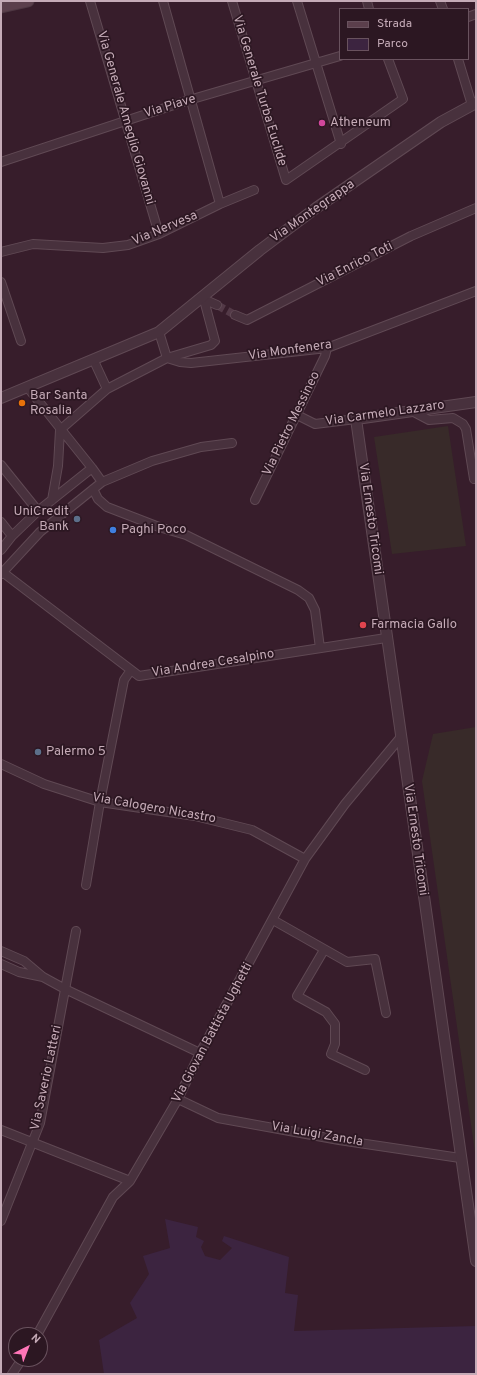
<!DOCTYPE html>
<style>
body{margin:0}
#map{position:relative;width:477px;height:1375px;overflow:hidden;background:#371d2b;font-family:Overpass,sans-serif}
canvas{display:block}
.frame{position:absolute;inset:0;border:2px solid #c5abb7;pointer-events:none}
.legend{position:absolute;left:339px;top:8px;width:130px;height:52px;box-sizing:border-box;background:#2c1722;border:1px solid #69525e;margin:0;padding:5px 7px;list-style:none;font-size:12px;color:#c5abb7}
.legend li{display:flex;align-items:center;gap:8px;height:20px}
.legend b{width:20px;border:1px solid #69525e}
.north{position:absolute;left:8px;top:1327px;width:40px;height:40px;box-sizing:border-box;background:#2c1722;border:1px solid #69525e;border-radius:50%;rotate:42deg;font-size:11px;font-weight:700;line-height:16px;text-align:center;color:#c5abb7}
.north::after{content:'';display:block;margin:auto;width:14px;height:18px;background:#ff76b8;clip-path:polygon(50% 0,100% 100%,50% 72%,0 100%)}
</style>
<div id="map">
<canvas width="477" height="1375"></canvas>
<div class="frame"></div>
<ul class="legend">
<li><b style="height:5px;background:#5b3f4c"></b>Strada</li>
<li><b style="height:11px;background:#3c2440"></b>Parco</li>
</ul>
<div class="north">N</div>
</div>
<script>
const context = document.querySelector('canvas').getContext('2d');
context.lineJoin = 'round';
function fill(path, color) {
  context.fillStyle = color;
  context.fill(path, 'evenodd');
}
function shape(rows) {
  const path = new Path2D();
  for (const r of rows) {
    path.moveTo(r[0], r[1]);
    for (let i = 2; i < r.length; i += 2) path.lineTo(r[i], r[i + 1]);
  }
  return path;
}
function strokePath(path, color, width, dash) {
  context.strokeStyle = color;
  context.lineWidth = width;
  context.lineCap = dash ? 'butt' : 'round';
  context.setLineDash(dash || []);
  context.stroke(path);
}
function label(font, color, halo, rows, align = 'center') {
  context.font = font + ' Overpass,sans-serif';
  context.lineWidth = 3.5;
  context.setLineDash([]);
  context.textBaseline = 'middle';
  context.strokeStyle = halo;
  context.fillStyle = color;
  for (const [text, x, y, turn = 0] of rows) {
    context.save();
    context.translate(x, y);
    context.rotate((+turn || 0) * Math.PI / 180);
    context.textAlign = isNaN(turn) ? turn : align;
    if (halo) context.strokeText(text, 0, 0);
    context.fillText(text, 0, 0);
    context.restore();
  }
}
fill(shape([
 [448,426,466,546,392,554,374,437],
 [476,727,476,1160,422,781,433,734]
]), '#382a29');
fill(shape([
 [165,1219,198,1227,196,1237,204,1241,201,1247,205,1256,220,1260,232,1248,222,1241,224,1236,289,1257,285,1293,298,1295,294,1331,476,1326,476,1374,104,1374,99,1340,137,1318,130,1303,149,1274,143,1256,170,1248]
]), '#3c2440');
strokePath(shape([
 [217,305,235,315]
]), '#533947', 8, [8, 4]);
const minor = shape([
 [90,1,159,234],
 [163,1,220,204],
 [232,1,286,180,403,99,388,59],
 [297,1,341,144],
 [367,1,369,9],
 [440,1,443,9],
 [468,17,476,14],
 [458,59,472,105],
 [1,162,189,100,340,56],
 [1,252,33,244,103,248,128,245,159,234,220,204,254,190],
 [1,282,21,341],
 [201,298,217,305],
 [235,315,247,320,411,236,476,208],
 [167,358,180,362,191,363,327,348,476,291],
 [167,358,211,345,215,341,204,300],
 [94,361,107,389],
 [28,388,92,468],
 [412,411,429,420,453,418,463,424,466,429,474,479],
 [297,415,315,424,356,419],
 [60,430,107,389,167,358,159,332],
 [1,465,38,511],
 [93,489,98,499,107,507,159,527,186,535,298,590,309,598,315,610,320,648],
 [52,500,58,466,60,430],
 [255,500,325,356,327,348],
 [1,522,12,536],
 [1,550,12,536,38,511,92,468,102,482],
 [1,571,139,676,386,638],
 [1,574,40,532,102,482,152,461,201,447,232,443],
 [1,764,44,784,100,802,195,816,252,830,305,859],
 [86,885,100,802,124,680,131,670],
 [273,920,347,962,375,959,386,1013],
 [324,950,297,996,326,1012,335,1024,335,1044,331,1054,365,1070],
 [1,951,24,961,43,977,65,989,200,1053],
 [1,964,19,972,43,977],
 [178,1099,218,1118,339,1140,460,1158],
 [1,1130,130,1181],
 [1,1221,40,1123,76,931],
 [37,1335,113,1197,130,1181,178,1099,200,1053,305,859,345,804,400,738],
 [12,1374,22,1359]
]);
const tertiary = shape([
 [1,398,159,332,260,250,316,208,441,122,476,103],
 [476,402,356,419,476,1261]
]);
const secondary = shape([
 [1,7,28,1]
]);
strokePath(minor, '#604954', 10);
strokePath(tertiary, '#604954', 12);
strokePath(secondary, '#4e3843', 13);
strokePath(minor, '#48313d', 8);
strokePath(tertiary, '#48313d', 10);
strokePath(secondary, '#5b3f4c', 11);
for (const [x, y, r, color] of [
 [322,123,4,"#d1479c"],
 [22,403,4,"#e8710a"],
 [77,519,4,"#5c6f8a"],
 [113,530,4,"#3f7fe0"],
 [363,625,4,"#e0444e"],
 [38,752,4,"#5c6f8a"]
]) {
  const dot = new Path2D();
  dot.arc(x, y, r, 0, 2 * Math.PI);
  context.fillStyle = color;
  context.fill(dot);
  strokePath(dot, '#2c1722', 1.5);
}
label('13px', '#c5abb7', '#2c1722', [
 ["Via Generale Turba Euclide",259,91,73],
 ["Via Piave",170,107,-17],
 ["Via Generale Ameglio Giovanni",125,118,74],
 ["Via Montegrappa",313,212,-35],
 ["Via Nervesa",165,229,-23],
 ["Via Enrico Toti",355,265,-27],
 ["Via Monfenera",290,351,-8],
 ["Via Carmelo Lazzaro",385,414,-8],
 ["Via Pietro Messineo",292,424,-64],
 ["Via Ernesto Tricomi",370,519,82],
 ["Via Andrea Cesalpino",213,664,-9],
 ["Via Calogero Nicastro",154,809,10],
 ["Via Ernesto Tricomi",415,840,82],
 ["Via Giovan Battista Ughetti",213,1033,-62],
 ["Via Saverio Latteri",47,1078,-78],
 ["Via Luigi Zancla",317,1135,10]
]);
label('13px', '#c5abb7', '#2c1722', [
 ["Atheneum",330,123],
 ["Bar Santa",30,396],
 ["Rosalia",30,411],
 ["UniCredit",69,512,"right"],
 ["Bank",69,527,"right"],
 ["Paghi Poco",121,530],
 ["Farmacia Gallo",371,625],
 ["Palermo 5",46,752]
], 'left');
</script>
